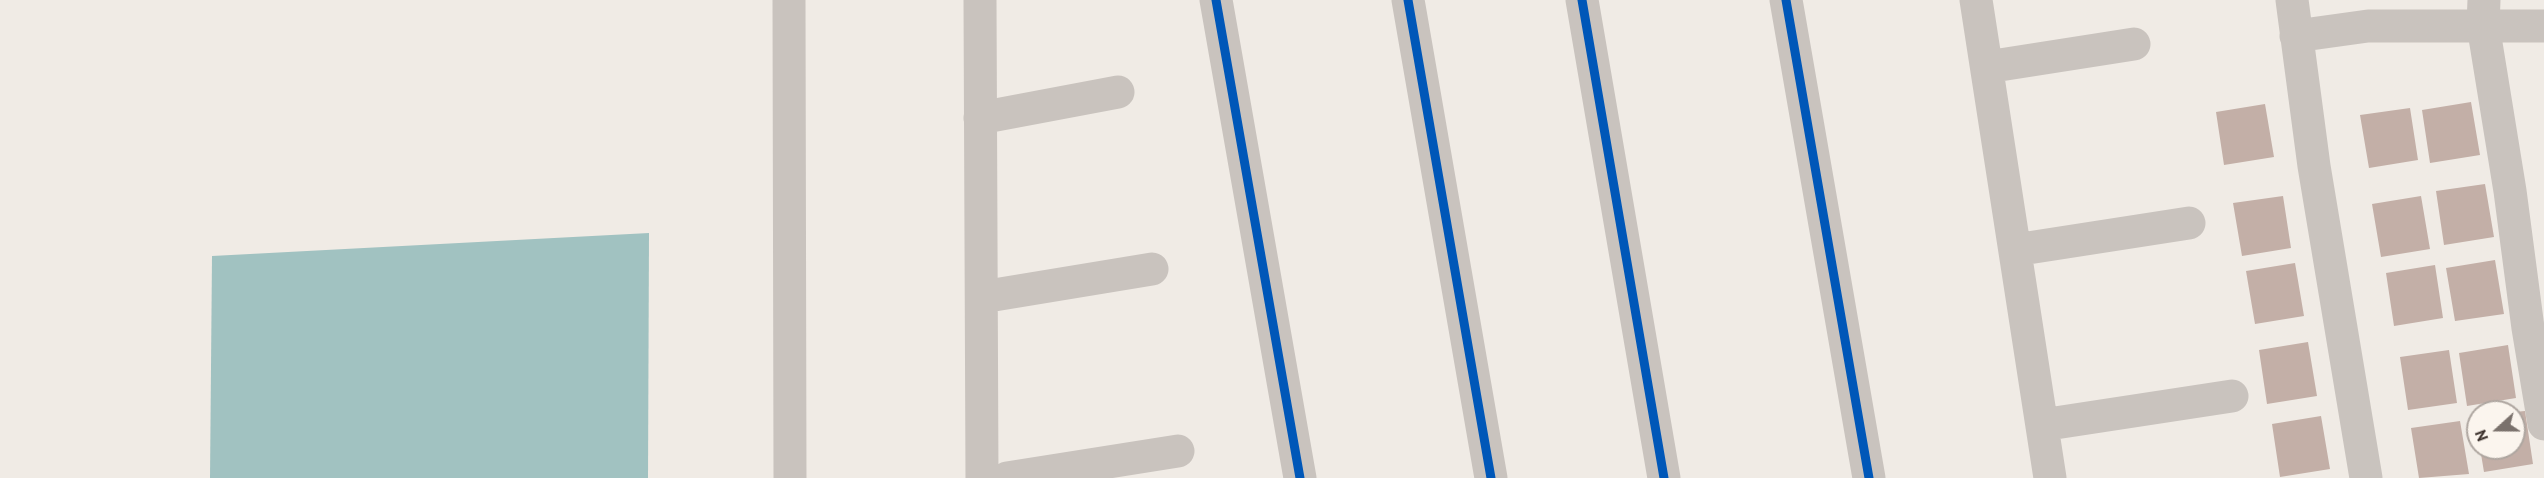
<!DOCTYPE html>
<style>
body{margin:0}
#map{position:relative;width:2544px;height:478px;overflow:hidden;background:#f0ebe5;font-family:"PT Sans",sans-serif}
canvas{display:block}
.north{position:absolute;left:2466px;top:400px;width:60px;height:60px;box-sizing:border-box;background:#fbf5ee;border:2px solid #aea6a0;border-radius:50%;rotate:249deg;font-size:16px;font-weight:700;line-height:24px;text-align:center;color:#3b302b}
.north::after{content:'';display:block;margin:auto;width:21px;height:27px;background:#7a716c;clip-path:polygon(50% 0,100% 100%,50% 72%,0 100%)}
</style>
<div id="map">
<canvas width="2544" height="478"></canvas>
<div class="north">N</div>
</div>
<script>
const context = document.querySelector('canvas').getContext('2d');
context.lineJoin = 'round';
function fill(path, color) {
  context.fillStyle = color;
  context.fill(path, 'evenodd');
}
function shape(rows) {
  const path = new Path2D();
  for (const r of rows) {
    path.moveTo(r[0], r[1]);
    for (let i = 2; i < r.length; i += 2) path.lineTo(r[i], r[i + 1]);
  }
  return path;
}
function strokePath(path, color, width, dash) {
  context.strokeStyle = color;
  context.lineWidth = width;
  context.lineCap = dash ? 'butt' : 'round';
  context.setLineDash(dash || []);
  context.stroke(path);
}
fill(shape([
 [649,233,648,478,210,478,212,256]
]), '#a1c2c1');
fill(shape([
 [2471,102,2480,155,2430,163,2422,110],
 [2265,104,2274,157,2224,165,2216,112],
 [2410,108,2418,160,2369,168,2360,115],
 [2485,184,2494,237,2444,245,2436,191],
 [2283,196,2291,248,2242,256,2233,203],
 [2421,196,2430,249,2381,257,2372,204],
 [2495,260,2504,314,2455,321,2446,268],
 [2295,263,2304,316,2255,324,2246,271],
 [2435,265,2443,318,2394,326,2386,273],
 [2308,342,2317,396,2267,404,2259,350],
 [2508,345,2516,398,2467,406,2459,353],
 [2449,350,2457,403,2408,410,2400,357],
 [2525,411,2533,464,2484,472,2480,448,2514,448,2514,412],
 [2321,416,2330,469,2280,477,2272,424],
 [2460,421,2469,474,2419,478,2411,428]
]), '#c3afa7');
strokePath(shape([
 [789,0,790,478],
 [980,0,982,478],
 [1216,0,1300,478],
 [1408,0,1491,478],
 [1582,0,1664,478],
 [1786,0,1869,478],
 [1976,0,2050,478],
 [2292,0,2314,166,2366,478],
 [2484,0,2483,25,2510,191,2528,328,2544,424],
 [2296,36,2368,26,2544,26],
 [1987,67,2134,44],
 [980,118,1118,92],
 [2015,250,2189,223],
 [982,297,1152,269],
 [2042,425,2232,396],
 [1007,478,1178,451]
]), '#c9c3be', 33);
strokePath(shape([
 [1216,0,1300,478],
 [1408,0,1491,478],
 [1582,0,1664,478],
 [1786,0,1869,478]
]), '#0057b8', 9);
</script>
